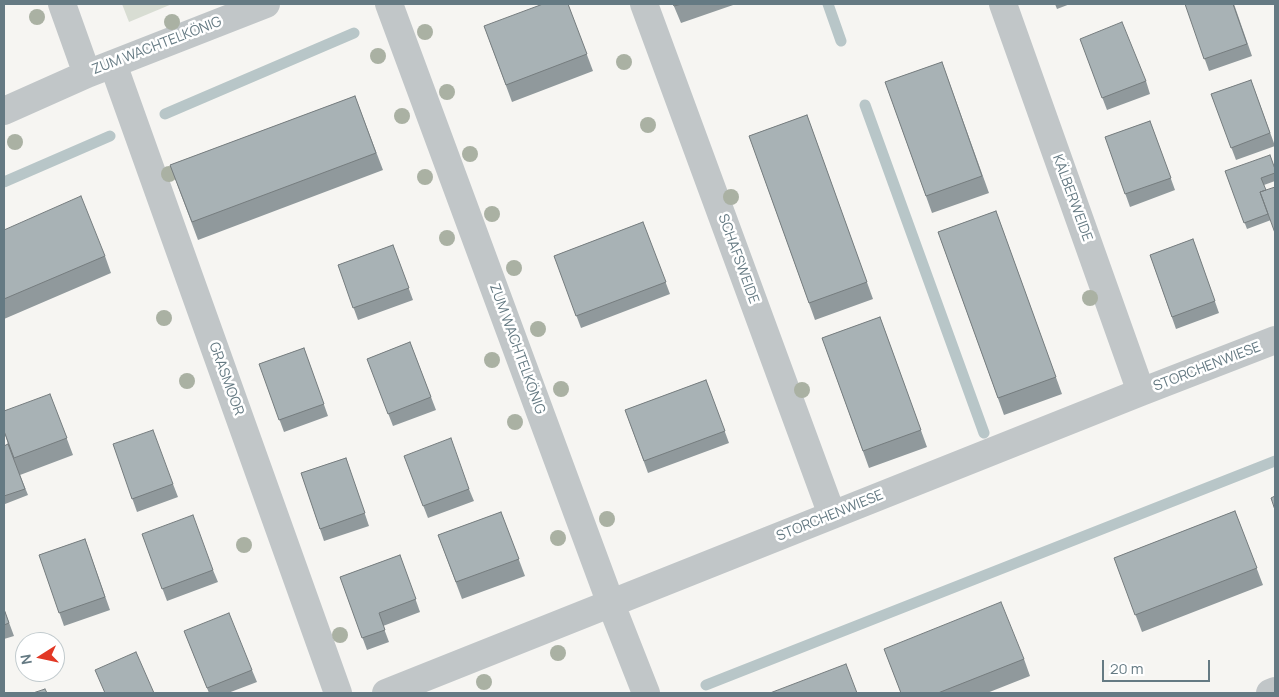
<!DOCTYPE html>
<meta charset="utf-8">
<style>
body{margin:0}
#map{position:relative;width:1279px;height:697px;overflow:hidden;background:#f6f5f2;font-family:Manrope,sans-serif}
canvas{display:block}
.frame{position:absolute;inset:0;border:5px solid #657a83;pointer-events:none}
.north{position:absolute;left:15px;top:632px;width:50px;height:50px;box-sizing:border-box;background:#fff;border:1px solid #c1cacd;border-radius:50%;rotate:260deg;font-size:14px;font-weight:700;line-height:20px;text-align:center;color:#657a83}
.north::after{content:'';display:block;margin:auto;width:18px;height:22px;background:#e23825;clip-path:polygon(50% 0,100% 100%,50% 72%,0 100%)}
.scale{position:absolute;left:1102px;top:660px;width:108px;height:22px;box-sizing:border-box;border:2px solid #657a83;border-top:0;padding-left:6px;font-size:15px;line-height:18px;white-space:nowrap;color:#657a83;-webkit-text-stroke:4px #fff;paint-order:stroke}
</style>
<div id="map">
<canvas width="1279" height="697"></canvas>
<div class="frame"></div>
<div class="north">N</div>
<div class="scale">20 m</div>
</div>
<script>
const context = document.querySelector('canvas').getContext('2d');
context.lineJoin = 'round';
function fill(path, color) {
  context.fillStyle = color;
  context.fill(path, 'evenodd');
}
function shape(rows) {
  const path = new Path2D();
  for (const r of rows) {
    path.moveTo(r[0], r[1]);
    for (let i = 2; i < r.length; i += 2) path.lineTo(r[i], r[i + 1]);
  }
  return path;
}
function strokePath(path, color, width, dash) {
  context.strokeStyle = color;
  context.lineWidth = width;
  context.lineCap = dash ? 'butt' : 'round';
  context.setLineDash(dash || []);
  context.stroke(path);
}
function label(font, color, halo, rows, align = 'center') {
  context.font = font + ' Manrope,sans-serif';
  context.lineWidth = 5;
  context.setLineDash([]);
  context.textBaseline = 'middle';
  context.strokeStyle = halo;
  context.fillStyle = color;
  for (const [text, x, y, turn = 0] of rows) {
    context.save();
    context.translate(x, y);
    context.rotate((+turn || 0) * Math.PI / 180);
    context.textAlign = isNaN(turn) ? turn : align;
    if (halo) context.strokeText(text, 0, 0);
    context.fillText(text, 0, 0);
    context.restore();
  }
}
fill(shape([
 [122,4,172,4,129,22]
]), '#d8ddd3');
strokePath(shape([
 [828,4,841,41],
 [865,105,984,433],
 [165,114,354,33],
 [4,182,110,136],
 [706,685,1275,461]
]), '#b8c6c8', 11);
strokePath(shape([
 [62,4,87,74],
 [389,4,611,604,646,693],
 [644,4,832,515],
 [1003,4,1141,392],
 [113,64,338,693],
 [4,111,87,74,266,4],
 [386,693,1141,392,1275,340],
 [1270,693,1275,691]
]), '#c1c6c8', 28);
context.fillStyle = '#aab1a3';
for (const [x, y] of [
 [37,17],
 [172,22],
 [425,32],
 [378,56],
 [624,62],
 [447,92],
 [402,116],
 [648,125],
 [15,142],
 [470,154],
 [169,174],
 [425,177],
 [731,197],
 [492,214],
 [447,238],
 [514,268],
 [1090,298],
 [164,318],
 [538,329],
 [492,360],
 [187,381],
 [561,389],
 [802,390],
 [515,422],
 [607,519],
 [558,538],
 [244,545],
 [340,635],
 [558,653],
 [484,682]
]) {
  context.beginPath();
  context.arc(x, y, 8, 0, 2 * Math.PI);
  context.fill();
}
fill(shape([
 [568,4,593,71,512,102,484,26],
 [673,4,736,4,681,23],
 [1055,4,1070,4,1057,9],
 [1185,4,1234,4,1252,56,1209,71],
 [1080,39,1146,81,1150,94,1107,110],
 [942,62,989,193,932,213,885,82],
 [1251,80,1275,146,1236,160,1211,94],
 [355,96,383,170,198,240,170,165],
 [807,115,873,299,815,320,749,136],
 [1150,121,1175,190,1130,207,1105,137],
 [1275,169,1275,181,1264,185,1271,220,1247,229,1225,171],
 [996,211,1062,394,1004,415,938,232],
 [643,222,670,294,581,328,554,256],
 [4,230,105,256,111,273,4,319],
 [1193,239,1219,313,1176,329,1150,255],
 [393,245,413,300,358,320,338,265],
 [880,317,927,447,869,468,822,338],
 [410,342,436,410,393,426,367,359],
 [304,348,328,416,284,432,259,364],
 [706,380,729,443,648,473,625,410],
 [50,394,73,455,20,475,28,495,5,504,4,501,4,446,8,444,4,431],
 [113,444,173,484,178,497,137,512],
 [404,456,469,489,474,501,428,518],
 [346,458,369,526,324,541,301,473],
 [1235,511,1263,585,1142,632,1114,558],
 [501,512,525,576,462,599,438,535],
 [142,534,213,570,218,582,167,601],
 [85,539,110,610,64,626,39,555],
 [400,555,420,612,383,626,389,642,367,650,340,577],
 [4,609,14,636,4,639],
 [184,631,252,670,257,682,228,693,209,693],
 [884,649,1024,659,1030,676,987,693,901,693]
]), '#90999c');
const building = shape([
 [543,4,568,4,587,54,506,85,484,26,543,4],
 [673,4,682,4,674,6,673,4],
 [1185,4,1233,4,1247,44,1204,59,1185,4],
 [1122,22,1146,81,1102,98,1080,39,1122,22],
 [942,62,982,176,926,196,885,82,942,62],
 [1251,80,1270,133,1231,148,1211,94,1251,80],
 [355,96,376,153,192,222,170,165,355,96],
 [807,115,867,282,809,303,749,136,807,115],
 [1150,121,1171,178,1125,194,1105,137,1150,121],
 [1270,155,1275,169,1275,173,1261,178,1266,190,1260,192,1268,214,1244,223,1225,171,1270,155],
 [1275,187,1275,233,1260,192,1275,187],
 [81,196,105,256,4,299,4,230,81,196],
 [996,211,1056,377,998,398,938,232,996,211],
 [643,222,666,282,576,316,554,256,643,222],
 [1193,239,1215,301,1172,317,1150,255,1193,239],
 [393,245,409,288,353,308,338,265,393,245],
 [880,317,921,430,863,451,822,338,880,317],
 [410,342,431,397,388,414,367,359,410,342],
 [304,348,324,404,279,420,259,364,304,348],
 [706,380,725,431,644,461,625,410,706,380],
 [50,394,67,438,14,458,4,431,4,411,50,394],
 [153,430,173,484,132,499,113,444,153,430],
 [451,438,469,489,423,506,404,456,451,438],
 [8,444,25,489,4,496,4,446,8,444],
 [346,458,365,513,320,529,301,473,346,458],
 [1275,496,1275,510,1271,498,1275,496],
 [1235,511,1257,568,1135,615,1114,558,1235,511],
 [501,512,519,559,456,582,438,535,501,512],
 [193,515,213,570,162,589,142,534,193,515],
 [85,539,105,597,59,613,39,555,85,539],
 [400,555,416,599,379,613,385,630,362,638,340,577,400,555],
 [1001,602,1024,659,938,693,901,693,884,649,1001,602],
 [4,609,9,623,4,625,4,609],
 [229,613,252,670,207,688,184,631,229,613],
 [136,652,154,693,105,693,95,670,136,652],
 [846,664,857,693,770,693,846,664],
 [45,689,47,693,33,693,45,689]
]);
fill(building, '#a8b2b5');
strokePath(building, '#767d7f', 1);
label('14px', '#657a83', '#fff', [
 ["ZUM WACHTELKÖNIG",157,46,-21],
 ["KÄLBERWEIDE",1072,198,70],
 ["SCHAFSWEIDE",738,259,70],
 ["ZUM WACHTELKÖNIG",517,349,70],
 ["STORCHENWIESE",1207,367,-21],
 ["GRASMOOR",226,379,70],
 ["STORCHENWIESE",830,516,-22]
]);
</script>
